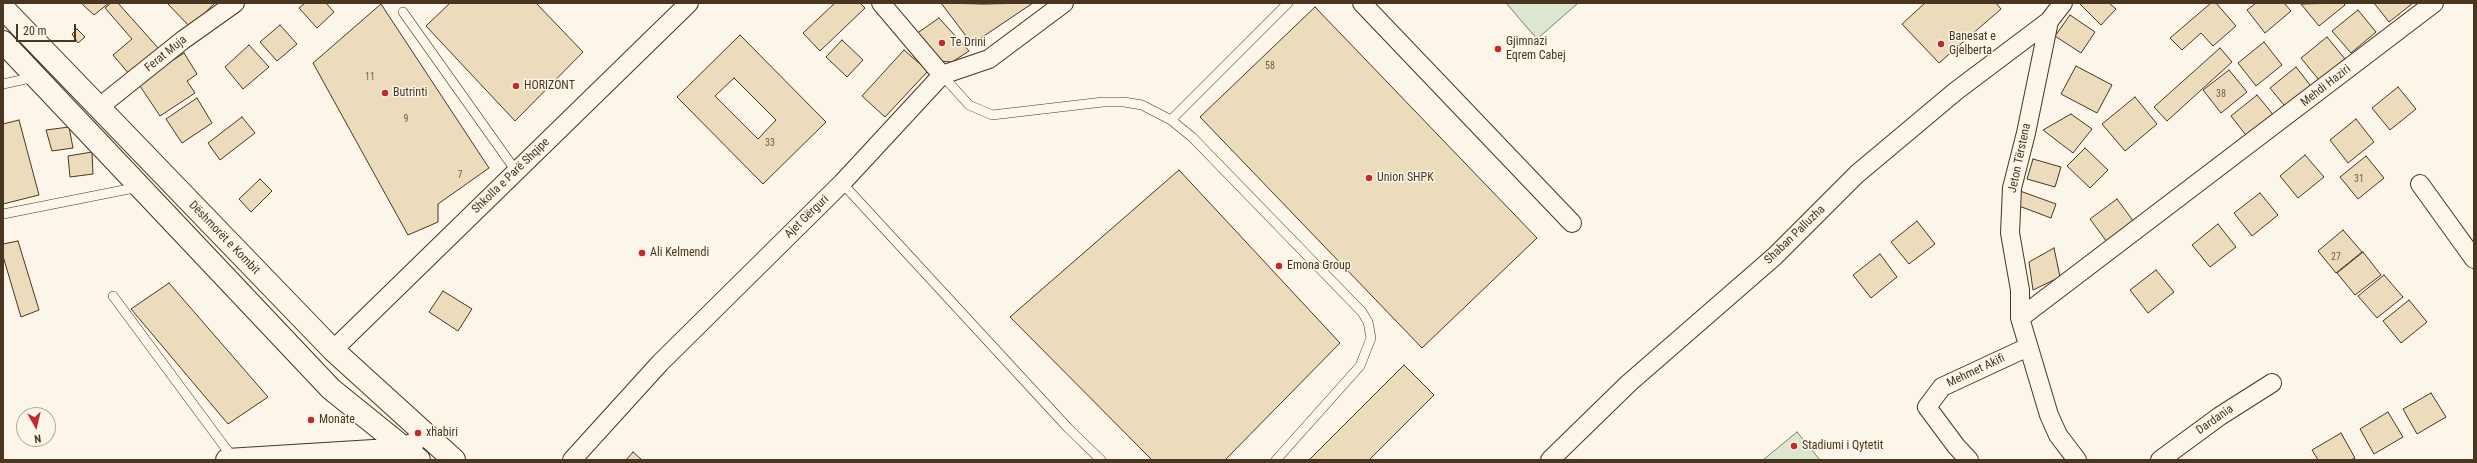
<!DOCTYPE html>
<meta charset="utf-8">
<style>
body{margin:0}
#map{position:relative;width:2477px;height:463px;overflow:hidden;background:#fbf6e9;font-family:"Roboto Condensed",sans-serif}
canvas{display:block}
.frame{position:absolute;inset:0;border:4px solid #4a3520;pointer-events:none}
.north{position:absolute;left:16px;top:407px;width:40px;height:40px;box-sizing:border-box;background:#fbf6e9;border:1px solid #b4a999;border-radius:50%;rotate:172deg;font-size:11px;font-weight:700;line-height:16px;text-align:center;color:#4a3520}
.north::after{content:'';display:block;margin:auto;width:14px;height:18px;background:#c62828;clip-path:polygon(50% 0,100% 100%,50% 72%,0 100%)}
.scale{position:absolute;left:16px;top:24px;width:60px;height:18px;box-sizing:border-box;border:2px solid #4a3520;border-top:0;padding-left:5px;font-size:12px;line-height:14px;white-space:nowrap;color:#4a3520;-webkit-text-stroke:3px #fbf6e9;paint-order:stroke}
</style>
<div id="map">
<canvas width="2477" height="463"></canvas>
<div class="frame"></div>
<div class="north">N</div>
<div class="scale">20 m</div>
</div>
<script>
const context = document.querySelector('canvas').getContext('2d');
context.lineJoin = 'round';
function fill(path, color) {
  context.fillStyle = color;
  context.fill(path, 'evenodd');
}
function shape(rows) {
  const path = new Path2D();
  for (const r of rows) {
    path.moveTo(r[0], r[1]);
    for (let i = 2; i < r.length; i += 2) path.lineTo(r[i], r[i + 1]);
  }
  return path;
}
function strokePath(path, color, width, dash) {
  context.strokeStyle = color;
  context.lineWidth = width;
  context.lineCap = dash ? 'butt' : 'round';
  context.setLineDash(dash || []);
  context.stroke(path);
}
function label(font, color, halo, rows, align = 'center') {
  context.font = font + ' "Roboto Condensed",sans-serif';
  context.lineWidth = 3;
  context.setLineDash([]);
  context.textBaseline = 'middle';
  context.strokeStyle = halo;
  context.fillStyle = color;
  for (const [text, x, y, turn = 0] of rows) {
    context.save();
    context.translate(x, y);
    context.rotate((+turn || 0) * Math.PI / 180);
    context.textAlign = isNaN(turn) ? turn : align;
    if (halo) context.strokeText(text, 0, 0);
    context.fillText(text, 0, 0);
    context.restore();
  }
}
const green = shape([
 [1506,3,1578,3,1537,39,1506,3],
 [1797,432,1820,460,1763,460,1797,432]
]);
fill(green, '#dce7d0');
strokePath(green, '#887966', 1);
const building = shape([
 [81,3,109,3,94,15,81,3],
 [111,3,118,3,159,49,130,75,113,55,132,39,105,8,111,3],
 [167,3,215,3,190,27,167,3],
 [305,3,326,3,334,12,317,28,299,8,305,3],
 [450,3,536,3,583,52,515,121,426,26,450,3],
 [835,3,860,3,865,8,820,51,803,33,835,3],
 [941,3,983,4,1033,3,972,44,941,3],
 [1925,3,1996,3,2001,9,1939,63,1902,24,1925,3],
 [2079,3,2109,3,2116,9,2101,25,2079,3],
 [2211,3,2216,3,2236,26,2213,46,2201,33,2182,50,2170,38,2211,3],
 [2256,3,2284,3,2291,11,2265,33,2247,10,2256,3],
 [2343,3,2345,5,2319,26,2301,4,2343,3],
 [2374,3,2413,3,2389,22,2374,3],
 [381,4,489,168,438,204,438,222,408,235,313,63,381,4],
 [1315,7,1537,238,1422,348,1200,117,1315,7],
 [2358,10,2376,32,2351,53,2332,31,2358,10],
 [2070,15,2095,32,2081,53,2055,36,2070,15],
 [939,18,969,51,952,62,938,61,916,34,939,18],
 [280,25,297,44,277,61,260,42,280,25],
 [77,29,85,37,78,43,72,34,77,29],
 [740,35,826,122,763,184,677,97,740,35],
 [734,78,776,120,758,139,715,96,734,78],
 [2327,37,2345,59,2319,80,2301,58,2327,37],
 [842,40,863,60,847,77,826,57,842,40],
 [2264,42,2282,65,2256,86,2238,63,2264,42],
 [249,45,269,67,243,89,225,67,249,45],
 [2220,48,2232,62,2167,121,2154,107,2220,48],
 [904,50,928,71,885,117,862,96,904,50],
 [184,53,197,74,187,81,195,93,160,116,138,83,184,53],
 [2076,66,2112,85,2097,113,2061,94,2076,66],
 [2296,67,2314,90,2288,110,2270,88,2296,67],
 [2229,70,2247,92,2221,113,2203,90,2229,70],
 [2398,87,2416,109,2390,130,2372,108,2398,87],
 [2257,95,2276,118,2249,139,2231,116,2257,95],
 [2135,97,2157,124,2125,151,2102,124,2135,97],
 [197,98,212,123,182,143,166,119,197,98],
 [2071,114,2092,129,2073,153,2043,130,2071,114],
 [242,117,255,133,220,160,208,143,242,117],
 [2356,119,2374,142,2348,163,2330,140,2356,119],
 [19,120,39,195,3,204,3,124,19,120],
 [69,127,73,148,52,151,46,130,69,127],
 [2085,148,2108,170,2090,188,2067,166,2085,148],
 [92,152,93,174,70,177,68,156,92,152],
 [2305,155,2324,177,2298,198,2280,176,2305,155],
 [2366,156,2384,178,2358,199,2340,177,2366,156],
 [2033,159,2061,167,2055,187,2027,179,2033,159],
 [1179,170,1340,343,1225,460,1152,460,1010,317,1179,170],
 [260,179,272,191,251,212,239,199,260,179],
 [2020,191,2056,204,2051,218,2019,206,2020,191],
 [2260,193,2278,215,2252,236,2234,213,2260,193],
 [2117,199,2134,222,2107,242,2090,219,2117,199],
 [1917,221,1935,244,1909,264,1891,242,1917,221],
 [2218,224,2236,247,2210,267,2192,245,2218,224],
 [2343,230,2362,252,2336,273,2318,251,2343,230],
 [18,241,39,310,21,317,3,256,3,244,18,241],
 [2054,248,2060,277,2033,290,2029,262,2054,248],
 [2363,252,2381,275,2355,295,2337,273,2363,252],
 [1880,254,1897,277,1871,298,1853,275,1880,254],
 [2156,270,2174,292,2148,313,2130,290,2156,270],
 [2384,275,2403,297,2377,318,2358,296,2384,275],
 [169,283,268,397,228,424,131,309,169,283],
 [443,291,472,309,458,331,429,312,443,291],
 [2409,300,2427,322,2401,343,2383,321,2409,300],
 [1404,365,1434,395,1369,460,1309,460,1404,365],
 [2431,393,2446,417,2417,434,2403,409,2431,393],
 [2388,412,2403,437,2374,454,2360,429,2388,412],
 [2341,433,2355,458,2351,460,2318,460,2312,450,2341,433],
 [633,452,642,460,626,460,633,452]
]);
fill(building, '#ecdcbc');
strokePath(building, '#4a3520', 1);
const lane = shape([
 [403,12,516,171],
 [942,75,969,105,992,115,1103,102,1124,102,1142,105,1171,120,1192,137,1362,312,1368,322,1371,338,1360,366,1276,460],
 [3,84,35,77],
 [1171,120,1288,3],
 [842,183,1068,428,1101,460],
 [3,214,139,187],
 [113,296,233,458]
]);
const street = shape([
 [881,3,942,75],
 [1362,3,1572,223],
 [2063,3,2049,21,2026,133,2012,188,2010,233,2020,290,2020,318,2049,415,2058,435,2077,460],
 [98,108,183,40,235,3],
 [2420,184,2474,259],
 [2020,318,2434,3],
 [333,350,689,3],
 [572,460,660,363,842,183,942,75,989,59,1064,3],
 [1550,460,1629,383,1775,256,1857,174,1956,91,2049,21],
 [1969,460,1956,446,1927,407,1942,387,2028,347],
 [2160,460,2220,416,2272,383]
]);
const secondary = shape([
 [3,8,333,350,454,460],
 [3,42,331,389,419,460],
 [227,460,406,449,412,445]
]);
strokePath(lane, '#4a3520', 10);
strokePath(street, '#4a3520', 20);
strokePath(secondary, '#4a3520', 24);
strokePath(lane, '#fbf6e9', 9);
strokePath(street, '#fbf6e9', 18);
strokePath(secondary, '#fbf6e9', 22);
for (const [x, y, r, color] of [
 [942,43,4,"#c62828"],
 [1941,44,4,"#c62828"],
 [1498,49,4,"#c62828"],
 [516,86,4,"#c62828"],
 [385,93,4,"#c62828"],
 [1369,178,4,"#c62828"],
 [642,253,4,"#c62828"],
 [1279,266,4,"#c62828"],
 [311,420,4,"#c62828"],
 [418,433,4,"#c62828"],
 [1794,446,4,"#c62828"]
]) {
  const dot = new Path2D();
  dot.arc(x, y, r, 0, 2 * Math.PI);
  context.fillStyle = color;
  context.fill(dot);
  strokePath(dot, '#fbf6e9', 1.5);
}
label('10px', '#725f47', null, [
 ["58",1270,66],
 ["11",370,77],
 ["38",2221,94],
 ["9",406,119],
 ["33",770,143],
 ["7",460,175],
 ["31",2359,179],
 ["27",2336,257]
]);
label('12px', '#4a3520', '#fbf6e9', [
 ["Banesat e",1949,37],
 ["Gjelberta",1949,51],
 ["Gjimnazi",1506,42],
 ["Eqrem Cabej",1506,56],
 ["Te Drini",950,43],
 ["HORIZONT",524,86],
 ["Butrinti",393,93],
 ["Union SHPK",1377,178],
 ["Ali Kelmendi",650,253],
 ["Emona Group",1287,266],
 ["Monate",319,420],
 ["xhabiri",426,433],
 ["Stadiumi i Qytetit",1802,446]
], 'left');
label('12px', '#4a3520', '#fbf6e9', [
 ["Ferat Muja",166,54,-39],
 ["Mehdi Haziri",2326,86,-38],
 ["Jeton Tërstena",2020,158,-78],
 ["Shkolla e Parë Shqipe",511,176,-44],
 ["Ajet Gërguri",807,217,-44],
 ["Shaban Palluzha",1795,235,-44],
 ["Dëshmorët e Kombit",224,238,46],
 ["Mehmet Akifi",1976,371,-25],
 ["Dardania",2215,420,-35]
]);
</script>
